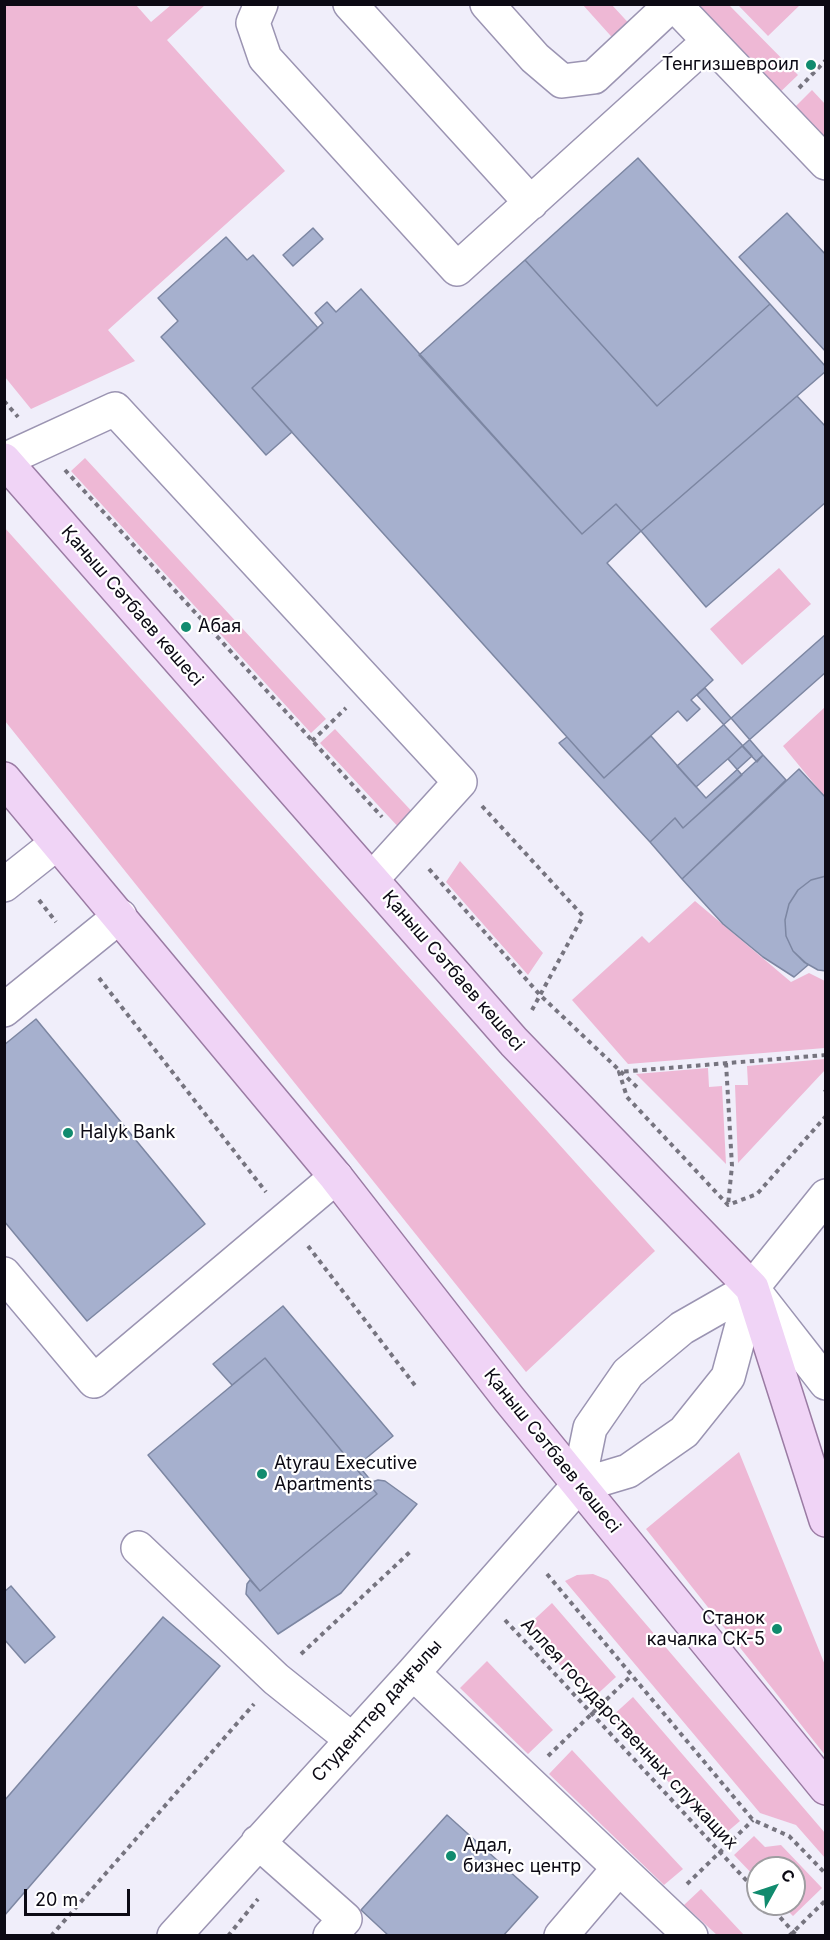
<!DOCTYPE html>
<meta charset="utf-8">
<style>
body{margin:0}
#map{position:relative;width:830px;height:1940px;overflow:hidden;background:#f0eefa;font-family:Inter,sans-serif}
canvas{display:block}
.frame{position:absolute;inset:0;border:6px solid #0c0a14;pointer-events:none}
.north{position:absolute;left:746px;top:1856px;width:60px;height:60px;box-sizing:border-box;background:#fff;border:2px solid #9e9da1;border-radius:50%;rotate:50deg;font-size:16px;font-weight:700;line-height:24px;text-align:center;color:#0c0a14}
.north::after{content:'';display:block;margin:auto;width:21px;height:27px;background:#118b6e;clip-path:polygon(50% 0,100% 100%,50% 72%,0 100%)}
.scale{position:absolute;left:24px;top:1889px;width:106px;height:27px;box-sizing:border-box;border:3px solid #0c0a14;border-top:0;padding-left:8px;font-size:18px;line-height:21px;white-space:nowrap;color:#0c0a14;-webkit-text-stroke:4px #fff;paint-order:stroke}
</style>
<div id="map">
<canvas width="830" height="1940"></canvas>
<div class="frame"></div>
<div class="north">С</div>
<div class="scale">20 m</div>
</div>
<script>
const context = document.querySelector('canvas').getContext('2d');
context.lineJoin = 'round';
function fill(path, color) {
  context.fillStyle = color;
  context.fill(path, 'evenodd');
}
function shape(rows) {
  const path = new Path2D();
  for (const r of rows) {
    path.moveTo(r[0], r[1]);
    for (let i = 2; i < r.length; i += 2) path.lineTo(r[i], r[i + 1]);
  }
  return path;
}
function strokePath(path, color, width, dash) {
  context.strokeStyle = color;
  context.lineWidth = width;
  context.lineCap = dash ? 'butt' : 'round';
  context.setLineDash(dash || []);
  context.stroke(path);
}
function label(font, color, halo, rows, align = 'center') {
  context.font = font + ' Inter,sans-serif';
  context.lineWidth = 4.5;
  context.setLineDash([]);
  context.textBaseline = 'middle';
  context.strokeStyle = halo;
  context.fillStyle = color;
  for (const [text, x, y, turn = 0] of rows) {
    context.save();
    context.translate(x, y);
    context.rotate((+turn || 0) * Math.PI / 180);
    context.textAlign = isNaN(turn) ? turn : align;
    if (halo) context.strokeText(text, 0, 0);
    context.fillText(text, 0, 0);
    context.restore();
  }
}
fill(shape([
 [4,5,136,5,151,22,171,5,205,5,167,40,285,171,108,330,135,361,31,409,5,377],
 [583,5,612,5,635,30,618,44],
 [687,5,729,5,798,75,775,97],
 [738,5,800,5,768,36],
 [812,90,825,104,825,149,790,112],
 [85,458,326,719,311,733,71,471],
 [4,527,655,1251,526,1372,5,721],
 [779,568,811,604,742,665,710,629],
 [825,707,825,797,783,746],
 [335,729,418,818,403,832,320,743],
 [460,861,543,953,528,975,446,882],
 [695,901,791,982,809,973,825,981,825,1048,628,1064,572,1000,642,936,649,943],
 [825,1059,825,1070,738,1163,735,1085,748,1085,747,1066],
 [708,1068,709,1087,722,1086,726,1164,636,1074],
 [739,1452,825,1665,825,1755,646,1529],
 [593,1574,608,1580,825,1833,825,1858,796,1825,760,1813,565,1581,577,1575],
 [552,1603,616,1677,592,1699,525,1628],
 [487,1661,553,1730,528,1754,460,1688],
 [633,1697,740,1821,720,1838,610,1718],
 [572,1750,683,1869,664,1885,549,1774],
 [754,1836,765,1847,781,1845,822,1888,793,1916,781,1904,794,1904,794,1868,758,1868,758,1880,734,1855],
 [701,1889,744,1935,717,1935,684,1905]
]), '#eeb8d5');
const building = shape([
 [638,158,770,304,657,406,525,260,638,158],
 [787,213,826,255,826,352,739,257,787,213],
 [313,228,323,239,293,266,283,255,313,228],
 [226,237,247,260,253,255,318,328,252,388,292,432,266,455,161,337,178,321,158,298,226,237],
 [525,260,657,406,770,304,826,367,826,371,641,531,616,504,582,534,419,355,525,260],
 [361,289,582,534,616,504,641,531,607,563,713,680,691,700,700,709,687,721,678,711,604,778,252,388,323,323,315,313,327,302,336,312,361,289],
 [797,396,826,427,826,502,706,607,641,531,797,396],
 [826,634,826,672,696,787,677,766,826,634],
 [705,688,763,755,683,828,675,818,650,842,559,743,567,737,604,778,651,736,706,798,752,756,697,695,705,688],
 [742,746,757,762,763,755,786,780,682,879,650,842,675,818,683,828,742,775,728,759,742,746],
 [799,769,826,798,826,876,811,880,798,890,789,904,785,920,786,936,793,951,808,965,794,977,763,957,723,924,682,879,799,769],
 [826,876,826,971,818,970,804,962,793,951,786,936,785,920,789,904,798,890,811,880,826,876],
 [36,1019,205,1224,87,1321,4,1221,4,1045,36,1019],
 [283,1306,393,1436,358,1465,372,1482,378,1480,385,1481,417,1504,341,1593,278,1634,246,1594,247,1584,250,1580,260,1591,377,1494,265,1358,232,1385,213,1364,283,1306],
 [265,1358,377,1494,260,1591,148,1455,265,1358],
 [11,1586,55,1637,25,1663,4,1639,4,1592,11,1586],
 [163,1617,220,1666,4,1916,4,1801,163,1617],
 [447,1815,538,1897,503,1936,389,1936,361,1910,447,1815]
]);
fill(building, '#a6b0ce');
strokePath(building, '#7c86a2', 1.5);
const minor = shape([
 [261,4,253,23,265,58,457,269,709,41],
 [350,4,531,203],
 [487,4,535,58,562,81,594,77,672,4],
 [674,4,826,163],
 [4,460,115,409,460,782,372,879],
 [4,885,57,843],
 [4,1010,120,916],
 [4,1274,94,1381,336,1177],
 [752,1288,728,1377,684,1432,628,1471,578,1486,590,1428,628,1373,682,1328,752,1288,826,1196],
 [755,1292,826,1383],
 [138,1548,276,1679,351,1739],
 [413,1673,691,1936],
 [258,1842,345,1919,330,1936],
 [174,1936,413,1673,578,1486],
 [561,1936,619,1868]
]);
const major = shape([
 [4,460,514,1042,752,1288,826,1520],
 [4,779,336,1177,509,1399,826,1788]
]);
strokePath(minor, '#9b94b2', 36);
strokePath(major, '#9a7ba3', 36);
strokePath(shape([
 [799,88,826,60],
 [4,401,18,417],
 [65,470,382,817],
 [312,741,346,708],
 [482,806,583,916,532,1010],
 [429,869,540,995,637,1087],
 [39,900,56,922],
 [99,978,266,1192],
 [826,1055,619,1072,627,1097,728,1205,757,1194,826,1116],
 [726,1063,732,1166,728,1205],
 [824,1092,826,1091],
 [308,1246,417,1388],
 [547,1574,753,1820,789,1836,826,1874],
 [505,1620,758,1893],
 [301,1654,411,1551],
 [548,1756,632,1675],
 [687,1884,753,1820],
 [768,1904,797,1936],
 [51,1936,254,1704],
 [228,1936,258,1899],
 [789,1936,826,1900]
]), '#76747f', 4, [4.5, 4.5]);
strokePath(minor, '#fff', 33);
strokePath(major, '#f0d4f6', 33);
for (const [x, y, r, color] of [
 [811,65,6,"#118b6e"],
 [186,627,6,"#118b6e"],
 [68,1133,6,"#118b6e"],
 [262,1474,6,"#118b6e"],
 [777,1629,6,"#118b6e"],
 [451,1856,6,"#118b6e"]
]) {
  const dot = new Path2D();
  dot.arc(x, y, r, 0, 2 * Math.PI);
  context.fillStyle = color;
  context.fill(dot);
  strokePath(dot, '#fff', 2);
}
label('18px', '#0c0a14', '#fff', [
 ["Тенгизшевроил",799,65,"right"],
 ["Абая",198,627],
 ["Halyk Bank",80,1133],
 ["Atyrau Executive",274,1464],
 ["Apartments",274,1485],
 ["Станок",765,1619,"right"],
 ["качалка СК-5",765,1640,"right"],
 ["Адал,",463,1846],
 ["бизнес центр",463,1867]
], 'left');
label('18px', '#0c0a14', '#fff', [
 ["Қаныш Сәтбаев көшесі",132,606,49],
 ["Қаныш Сәтбаев көшесі",453,971,49],
 ["Қаныш Сәтбаев көшесі",552,1451,51],
 ["Студенттер даңғылы",377,1711,-48],
 ["Аллея государственных служащих",629,1734,47]
]);
</script>
